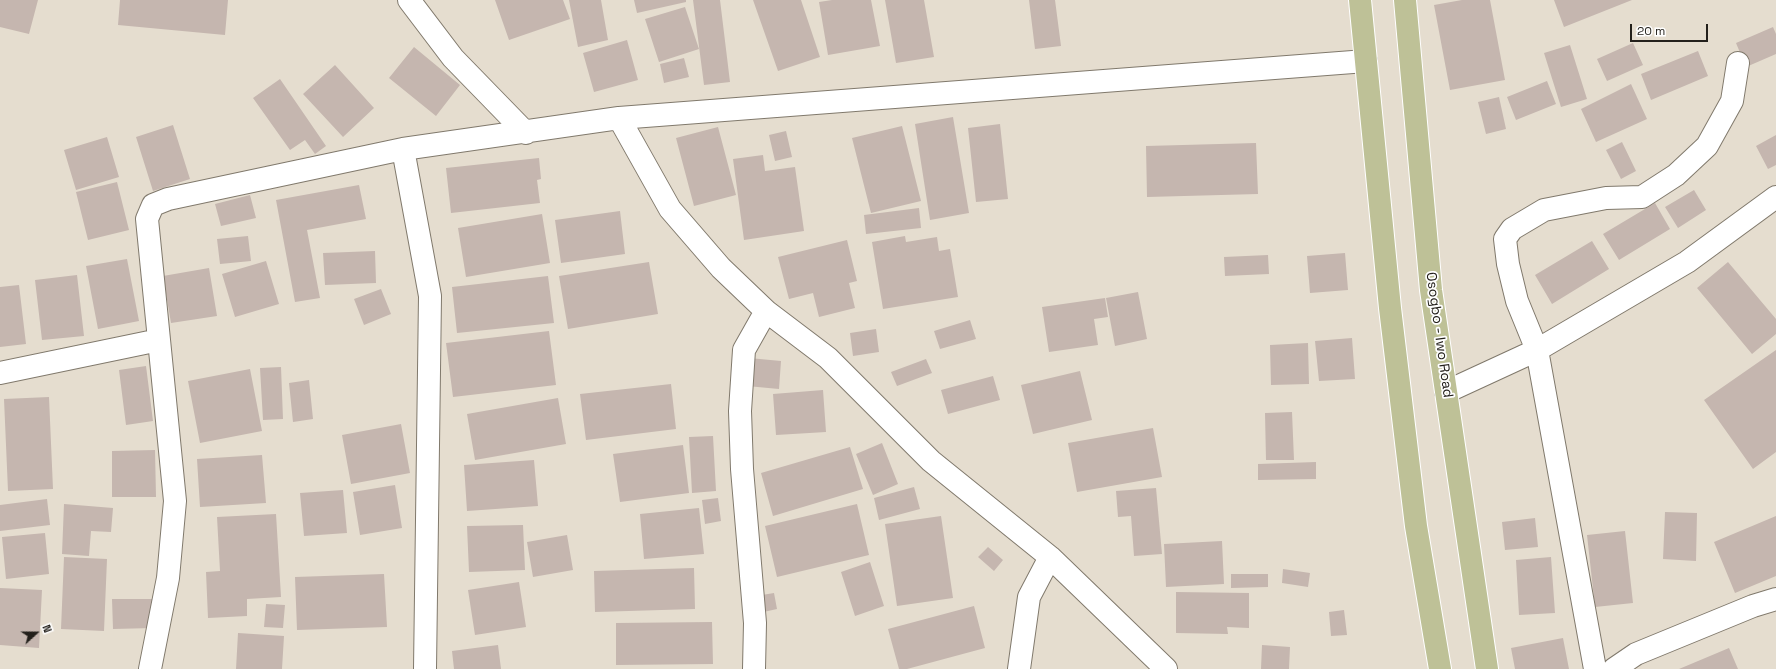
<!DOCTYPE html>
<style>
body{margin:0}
#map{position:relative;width:1776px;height:669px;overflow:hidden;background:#e5ddcf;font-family:"Space Grotesk",sans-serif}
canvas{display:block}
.north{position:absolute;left:16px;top:613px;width:40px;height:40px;-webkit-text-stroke:3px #fff;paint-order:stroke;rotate:69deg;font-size:11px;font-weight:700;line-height:16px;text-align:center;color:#23201b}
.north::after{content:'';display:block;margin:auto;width:14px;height:18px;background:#23201b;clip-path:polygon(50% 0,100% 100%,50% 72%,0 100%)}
.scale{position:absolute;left:1630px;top:24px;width:78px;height:18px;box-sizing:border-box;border:2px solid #23201b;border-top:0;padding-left:5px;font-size:12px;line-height:14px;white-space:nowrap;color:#23201b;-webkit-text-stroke:3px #fff;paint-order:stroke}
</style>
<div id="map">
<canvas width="1776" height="669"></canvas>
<div class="north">N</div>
<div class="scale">20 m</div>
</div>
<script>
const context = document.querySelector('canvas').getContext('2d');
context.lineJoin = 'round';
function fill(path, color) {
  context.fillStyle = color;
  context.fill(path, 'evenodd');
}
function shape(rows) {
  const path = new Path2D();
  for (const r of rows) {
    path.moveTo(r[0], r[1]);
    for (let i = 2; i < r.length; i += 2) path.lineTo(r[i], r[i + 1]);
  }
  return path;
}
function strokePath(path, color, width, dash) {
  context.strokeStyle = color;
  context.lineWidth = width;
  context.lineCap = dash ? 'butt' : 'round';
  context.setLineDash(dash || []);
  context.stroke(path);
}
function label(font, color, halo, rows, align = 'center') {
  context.font = font + ' "Space Grotesk",sans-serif';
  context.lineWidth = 3.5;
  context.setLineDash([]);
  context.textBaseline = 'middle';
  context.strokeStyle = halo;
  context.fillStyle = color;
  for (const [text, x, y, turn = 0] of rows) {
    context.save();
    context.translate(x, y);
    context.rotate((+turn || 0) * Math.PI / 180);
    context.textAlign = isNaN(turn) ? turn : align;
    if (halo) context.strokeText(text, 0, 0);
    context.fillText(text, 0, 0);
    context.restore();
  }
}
fill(shape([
 [0,0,38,0,29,34,0,27],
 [120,0,228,0,225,35,118,25],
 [495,0,563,0,570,19,509,40],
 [569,0,601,0,608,40,578,47],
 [634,0,686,0,686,2,637,13],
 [693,0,720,0,730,82,704,85],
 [753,0,801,0,820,57,778,71],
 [832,0,871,0,880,46,828,55,819,2],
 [885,0,924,0,934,57,896,63],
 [1029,0,1055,0,1061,46,1035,49],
 [1462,0,1490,0,1505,80,1450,90,1434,5],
 [1554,0,1632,0,1564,27],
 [685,7,699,49,659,62,645,19],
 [1773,27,1776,34,1776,54,1746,67,1736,43],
 [627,40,638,80,594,92,583,53],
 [1633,43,1643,65,1607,81,1597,59],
 [1570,45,1587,99,1561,107,1544,53],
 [414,47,460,85,436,116,389,78],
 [1698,51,1708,76,1651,100,1641,74],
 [684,58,689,77,664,83,660,64],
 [335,65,374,108,343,137,303,94],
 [280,79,326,146,315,154,305,140,290,150,253,98],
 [1547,81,1556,104,1516,120,1507,97],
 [1631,84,1647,119,1596,142,1581,109],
 [1499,97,1506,129,1486,134,1478,102],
 [953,117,969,213,930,220,915,124],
 [1000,124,1008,199,976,202,968,128],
 [173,125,190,179,153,191,136,137],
 [902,126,921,201,871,213,852,138],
 [718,127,736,195,694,206,676,138],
 [786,131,792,157,775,161,769,135],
 [1776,135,1776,165,1768,169,1756,146],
 [107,137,119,177,76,190,64,150],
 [1622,142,1636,171,1621,179,1606,150],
 [1256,143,1258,194,1147,197,1146,146],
 [763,155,765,171,795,167,804,231,744,240,733,159],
 [539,158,541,179,537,180,540,203,451,213,446,168],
 [117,182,129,230,88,240,76,192],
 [359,185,366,219,307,230,320,298,295,302,276,200],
 [1694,190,1706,210,1678,228,1665,207],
 [250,195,256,218,221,226,215,204],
 [1655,203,1670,229,1619,260,1603,234],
 [919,208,921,228,866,234,864,215],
 [620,211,625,254,561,263,555,220],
 [542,214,550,263,466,277,458,228],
 [248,236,251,261,220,264,217,239],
 [905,236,906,242,937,237,939,251,950,249,958,297,883,309,872,242],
 [847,240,857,281,849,283,855,308,819,317,813,293,789,299,778,257],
 [1592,241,1609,269,1552,304,1535,275],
 [375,251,376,283,325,285,323,253],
 [1345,253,1348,290,1310,293,1307,256],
 [1268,255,1269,274,1225,276,1224,257],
 [127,259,139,321,98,329,86,266],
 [266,261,279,304,235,317,222,274],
 [649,262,658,314,568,329,559,276],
 [1728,262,1776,319,1776,334,1752,354,1697,288],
 [209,268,217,316,171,323,163,276],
 [77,275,84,336,42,340,35,280],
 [548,276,554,323,457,333,452,287],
 [19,285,26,344,0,347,0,287],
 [381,289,391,314,364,325,354,299],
 [1138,292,1147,339,1115,346,1106,298],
 [1105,298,1108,317,1094,319,1098,345,1049,352,1042,307],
 [970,320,976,339,940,349,934,331],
 [876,329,879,352,853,356,850,333],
 [549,331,556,385,453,397,446,343],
 [1352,338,1355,379,1319,381,1315,341],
 [1308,343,1309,384,1271,385,1270,345],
 [1776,350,1776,452,1753,469,1704,400],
 [749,358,781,361,779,389,747,386],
 [926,359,932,373,897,386,891,372],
 [146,366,153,421,126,425,119,370],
 [281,367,283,419,263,420,260,368],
 [250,369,262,431,200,443,188,381],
 [1080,371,1092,420,1033,434,1021,385],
 [993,376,1000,400,948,414,941,390],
 [309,380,313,419,293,422,289,383],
 [671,384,676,429,586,440,580,394],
 [823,390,826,432,776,435,773,394],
 [49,397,53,489,8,491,4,399],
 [558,398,566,444,475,460,467,414],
 [1292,412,1294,460,1266,460,1265,413],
 [401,424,410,473,351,484,342,435],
 [1153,428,1162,477,1077,492,1068,443],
 [713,436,716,491,692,493,689,437],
 [882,443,898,484,873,495,856,454],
 [683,445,689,493,620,502,613,454],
 [850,447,863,489,773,516,761,473],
 [155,450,156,497,112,497,112,451],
 [262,455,266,503,200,507,197,459],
 [534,460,538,506,467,511,464,465],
 [1316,462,1316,479,1258,480,1258,464],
 [395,485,402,528,360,535,353,492],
 [914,487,920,509,879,520,874,498],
 [1156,488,1162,554,1134,556,1131,516,1118,517,1116,491],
 [343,490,347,533,304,536,300,493],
 [718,498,721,521,705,524,702,500],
 [47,499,50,525,0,531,0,505],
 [64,504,113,508,111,532,91,531,89,556,62,554],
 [857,504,869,555,777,577,765,526],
 [699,508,704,554,644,559,640,514],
 [1665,512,1697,513,1696,561,1663,559],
 [276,514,281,597,247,599,247,616,208,618,206,572,220,571,217,517],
 [941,516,953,598,897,606,885,524],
 [1776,516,1776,576,1735,593,1714,542],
 [1535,518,1538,547,1505,550,1502,522],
 [523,525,525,570,469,572,467,526],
 [1625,531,1633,603,1595,607,1587,535],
 [45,533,49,574,6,579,2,537],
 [567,535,573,570,533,577,527,542],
 [1222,541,1224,584,1166,587,1164,544],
 [988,547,1003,560,994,571,978,557],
 [64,557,107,559,104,631,61,629],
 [1551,557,1555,613,1519,615,1516,560],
 [870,562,884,606,855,616,841,572],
 [694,568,695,609,595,612,594,571],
 [1283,569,1310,573,1308,587,1282,583],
 [384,574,387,627,297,630,295,577],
 [1231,574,1268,574,1268,587,1231,588],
 [519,582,526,627,475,635,468,590],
 [0,588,42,590,39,648,0,645],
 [1176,592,1249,593,1249,628,1227,627,1228,634,1176,633],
 [774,593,777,609,759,613,756,596],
 [112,599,153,599,153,628,113,629],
 [266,604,285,605,283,628,264,627],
 [974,606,985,648,907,669,899,669,888,629],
 [1344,610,1347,635,1331,636,1329,612],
 [712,622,713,664,616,665,616,623],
 [238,633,284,636,282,669,236,669],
 [1563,638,1569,669,1515,669,1511,648],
 [498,645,501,669,454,669,452,651],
 [1262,645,1290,647,1289,669,1261,669],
 [1729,648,1738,669,1679,669]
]), '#c5b6af');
const minor = shape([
 [409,0,453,58,526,133],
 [619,118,670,209,721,268,766,311,828,358,931,461,1050,557,1166,669],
 [403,149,430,296,425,669],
 [0,373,159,340],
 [1446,392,1537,350,1687,262,1776,197],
 [150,669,168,578,175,501,147,219,153,205,168,199,403,149,619,118,1366,61],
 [754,669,755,623,742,469,740,411,744,350,766,311],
 [1019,669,1029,597,1050,557],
 [1595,669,1537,350,1517,301,1508,264,1505,239,1512,229,1544,210,1606,198,1642,197,1676,175,1707,146,1732,101,1738,63],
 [1614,669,1636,654,1753,606,1776,599]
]);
const primary = shape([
 [1360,0,1390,308,1416,526,1440,669],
 [1405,0,1431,290,1487,669]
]);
strokePath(minor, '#80796c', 24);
strokePath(primary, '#fff', 24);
strokePath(minor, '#fff', 22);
strokePath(primary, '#bec197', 22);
label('14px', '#23201b', '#fff', [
 ["Osogbo - Iwo Road",1439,335,82]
]);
</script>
